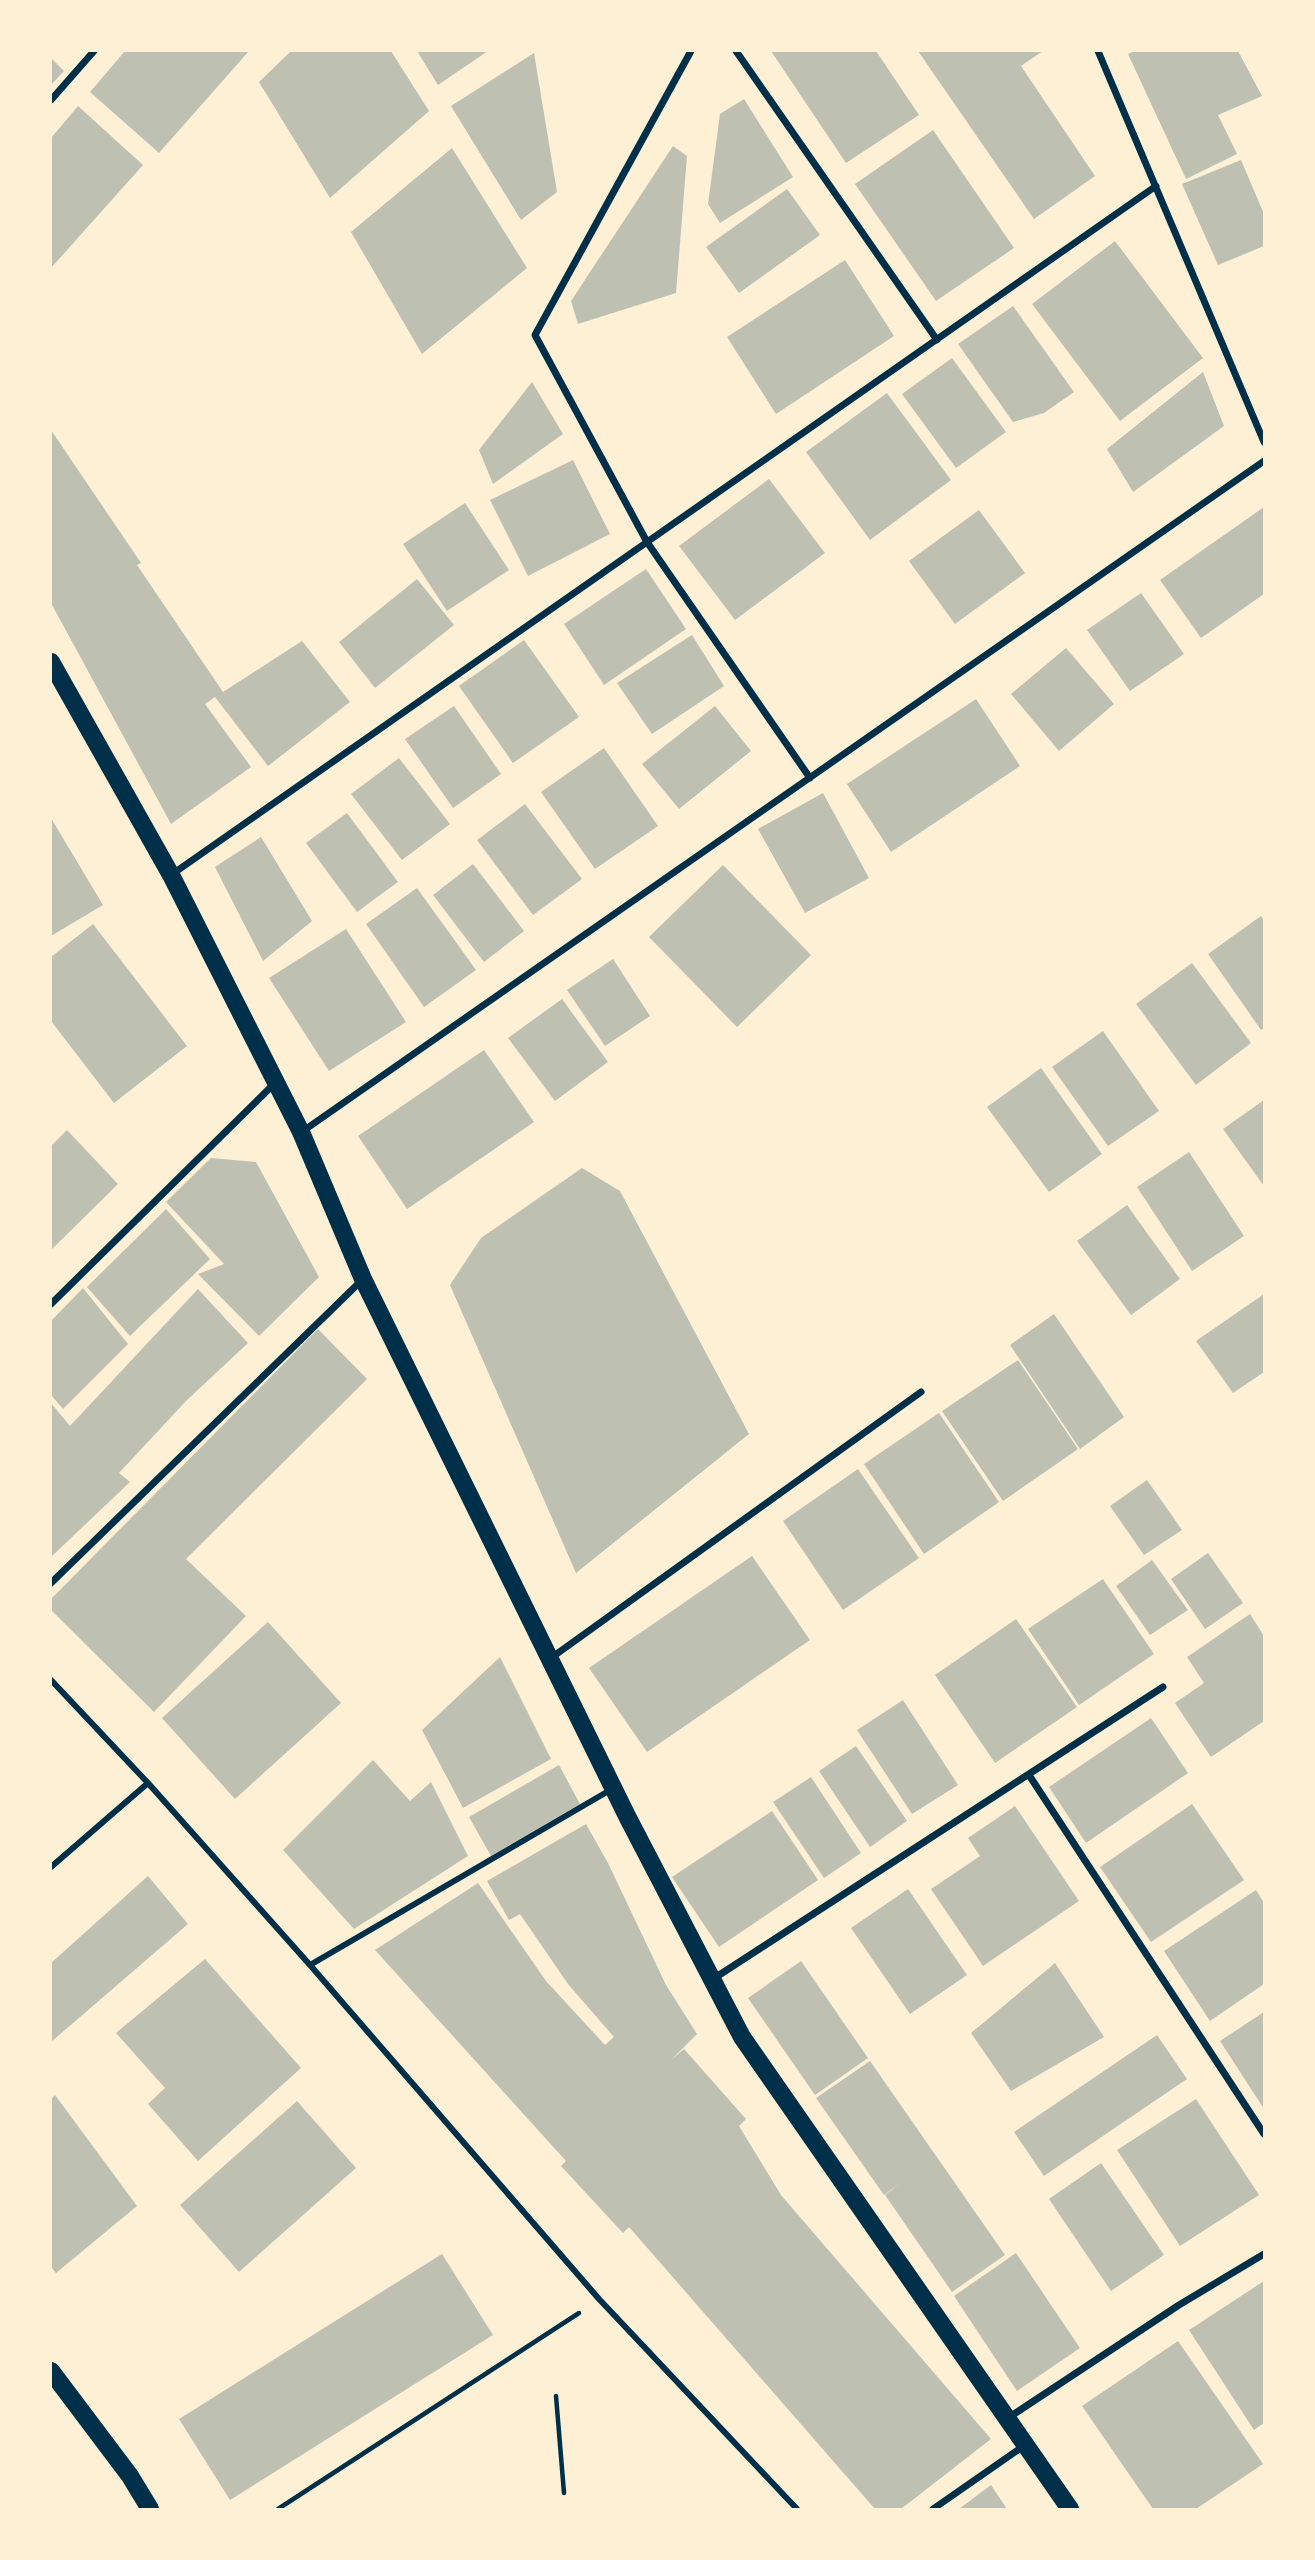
<!DOCTYPE html>
<style>
body{margin:0}
#map{position:relative;width:1315px;height:2560px;overflow:hidden;background:#fdf0d5;font-family:Commissioner,sans-serif}
canvas{display:block}
.frame{position:absolute;inset:0;border:52px solid #fdf0d5;pointer-events:none}
</style>
<div id="map">
<canvas width="1315" height="2560"></canvas>
<div class="frame"></div>
</div>
<script>
const context = document.querySelector('canvas').getContext('2d');
context.lineJoin = 'round';
function fill(path, color) {
  context.fillStyle = color;
  context.fill(path, 'evenodd');
}
function shape(rows) {
  const path = new Path2D();
  for (const r of rows) {
    path.moveTo(r[0], r[1]);
    for (let i = 2; i < r.length; i += 2) path.lineTo(r[i], r[i + 1]);
  }
  return path;
}
function strokePath(path, color, width, dash) {
  context.strokeStyle = color;
  context.lineWidth = width;
  context.lineCap = dash ? 'butt' : 'round';
  context.setLineDash(dash || []);
  context.stroke(path);
}
fill(shape([
 [125,51,249,51,159,153,90,92],
 [291,51,391,51,429,111,330,198,259,82],
 [417,51,488,51,438,85],
 [771,51,876,51,919,115,846,163],
 [918,51,1043,51,1021,66,1095,176,1034,219],
 [1135,51,1238,51,1262,96,1218,115,1237,154,1186,179,1128,54],
 [534,53,557,192,521,220,451,106],
 [51,58,64,71,51,85],
 [744,99,793,177,720,223,708,204,720,114],
 [78,106,143,165,51,268,51,138],
 [933,130,1014,248,936,301,855,184],
 [673,146,687,156,676,293,578,324,571,301],
 [452,148,527,268,422,354,351,232],
 [1241,160,1264,214,1264,246,1218,265,1182,184],
 [787,189,820,235,739,293,706,247],
 [1115,241,1203,358,1120,421,1032,304],
 [845,260,894,336,776,414,727,337],
 [1013,306,1074,392,1044,413,1013,422,958,344],
 [952,358,1006,432,956,468,902,394],
 [1203,372,1224,426,1133,492,1107,449],
 [532,382,563,434,493,484,479,450],
 [887,393,951,480,870,540,806,452],
 [51,430,141,563,137,565,223,692,302,641,350,702,268,766,215,697,205,704,251,767,171,824,51,603],
 [573,460,610,534,528,576,490,500],
 [769,479,825,553,735,620,679,546],
 [465,503,509,570,447,611,403,544],
 [1264,507,1264,594,1201,638,1160,580],
 [979,510,1025,573,955,624,909,561],
 [646,569,686,629,604,685,564,624],
 [417,579,454,625,375,688,339,642],
 [1141,593,1184,654,1130,691,1087,630],
 [692,635,724,686,652,734,617,683],
 [524,640,579,717,513,763,459,686],
 [1066,648,1114,704,1059,751,1011,694],
 [976,699,1020,766,891,852,847,784],
 [454,706,501,774,453,808,405,739],
 [715,706,751,751,679,809,642,764],
 [604,748,658,826,595,869,541,792],
 [399,758,450,824,402,860,351,794],
 [823,793,869,878,805,913,758,829],
 [525,804,582,879,533,915,477,840],
 [347,813,398,882,357,912,306,843],
 [51,818,103,905,51,936],
 [261,837,312,921,263,961,215,867],
 [473,864,524,931,484,962,433,895],
 [723,865,811,955,737,1027,649,937],
 [417,888,476,970,424,1007,366,924],
 [1261,916,1264,921,1264,1028,1261,1030,1208,954],
 [93,924,187,1046,114,1103,51,1021,51,957],
 [346,929,406,1022,329,1071,269,978],
 [613,959,650,1016,605,1046,567,990],
 [1192,963,1251,1043,1196,1085,1136,1004],
 [562,999,608,1062,555,1101,508,1038],
 [1103,1031,1159,1111,1108,1146,1052,1067],
 [484,1050,534,1122,407,1209,358,1136],
 [1041,1068,1102,1154,1049,1192,987,1107],
 [1264,1100,1264,1186,1223,1129],
 [67,1130,118,1184,51,1250,51,1146],
 [1189,1152,1244,1236,1192,1271,1137,1187],
 [211,1158,256,1162,319,1277,259,1336,198,1274,224,1264,166,1202],
 [582,1168,620,1191,749,1434,576,1573,450,1285,481,1238],
 [1127,1205,1180,1279,1131,1315,1077,1241],
 [166,1209,210,1259,130,1336,87,1287],
 [83,1288,128,1344,63,1409,51,1395,51,1321],
 [198,1289,248,1343,186,1401,119,1473,130,1482,51,1557,51,1403,70,1426],
 [1264,1294,1264,1372,1233,1393,1196,1341],
 [1054,1314,1124,1417,1080,1449,1010,1345],
 [318,1329,367,1379,186,1559,246,1616,154,1712,51,1610,51,1599],
 [1018,1360,1078,1449,1003,1501,942,1411],
 [939,1413,999,1502,924,1554,864,1464],
 [858,1469,919,1558,843,1610,783,1521],
 [1147,1480,1182,1530,1144,1555,1110,1506],
 [1208,1553,1243,1603,1205,1629,1171,1579],
 [752,1556,810,1640,647,1752,589,1668],
 [1152,1560,1188,1610,1150,1635,1116,1586],
 [1103,1579,1154,1654,1079,1705,1028,1629],
 [1250,1614,1264,1636,1264,1721,1211,1757,1175,1703,1204,1683,1187,1657],
 [1016,1619,1077,1707,995,1763,935,1675],
 [268,1622,341,1703,235,1799,162,1718],
 [500,1657,551,1759,463,1808,422,1730],
 [903,1700,958,1785,912,1814,857,1730],
 [1151,1718,1188,1773,1086,1843,1049,1787],
 [856,1746,907,1821,870,1847,819,1771],
 [373,1760,410,1801,431,1782,468,1856,354,1929,283,1850],
 [559,1765,580,1804,491,1856,469,1817],
 [811,1777,861,1853,824,1878,773,1802],
 [1192,1804,1244,1880,1151,1942,1100,1867],
 [1015,1806,1079,1901,983,1966,931,1889,980,1856,968,1838],
 [772,1811,818,1880,719,1947,672,1877],
 [586,1824,608,1863,666,1985,697,2034,671,2060,684,2049,746,2119,739,2126,781,2195,991,2439,901,2509,875,2509,629,2227,623,2233,561,2166,566,2161,375,1950,478,1883,546,1981,605,2045,614,2037,568,1984,520,1914,509,1920,487,1881],
 [148,1876,188,1924,51,2042,51,1963],
 [908,1889,967,1975,910,2014,851,1928],
 [1256,1890,1264,1903,1264,1984,1210,2021,1164,1951],
 [205,1959,301,2068,198,2161,148,2104,165,2088,116,2033],
 [801,1961,868,2058,815,2095,748,1998],
 [1055,1963,1104,2037,1011,2091,971,2033],
 [1264,2012,1264,2109,1220,2041],
 [1157,2035,1187,2079,1044,2176,1014,2132],
 [870,2061,1005,2255,952,2292,885,2195,902,2182,884,2195,816,2098],
 [55,2095,137,2206,56,2273,51,2267,51,2099],
 [1196,2099,1259,2195,1180,2246,1117,2150],
 [297,2101,356,2168,239,2272,180,2205],
 [1101,2163,1164,2255,1111,2291,1049,2199],
 [1016,2253,1080,2348,1017,2391,954,2296],
 [442,2254,493,2335,230,2500,179,2419],
 [1264,2281,1264,2423,1254,2430,1189,2330],
 [1178,2341,1263,2464,1196,2509,1153,2509,1082,2406],
 [991,2485,1007,2509,959,2509]
]), '#bec0b2');
strokePath(shape([
 [556,2396,564,2493],
 [278,2509,579,2313]
]), '#003049', 4.5);
strokePath(shape([
 [51,1680,148,1783,310,1965,599,2299,797,2509],
 [51,1867,148,1783],
 [310,1965,612,1789]
]), '#003049', 6);
strokePath(shape([
 [691,51,535,335,647,542,810,778],
 [736,51,937,340],
 [1098,51,1264,442],
 [51,100,94,51],
 [171,875,1156,186],
 [303,1131,1264,461],
 [51,1304,275,1083],
 [51,1583,361,1281],
 [551,1658,921,1392],
 [1029,1775,1264,2134],
 [713,1979,1163,1687],
 [1008,2418,1179,2305,1264,2254],
 [933,2509,1025,2445]
]), '#003049', 7);
strokePath(shape([
 [51,662,171,875,301,1132,363,1279,628,1818,742,2037,1070,2509],
 [51,2371,130,2476,150,2509]
]), '#003049', 18);
</script>
